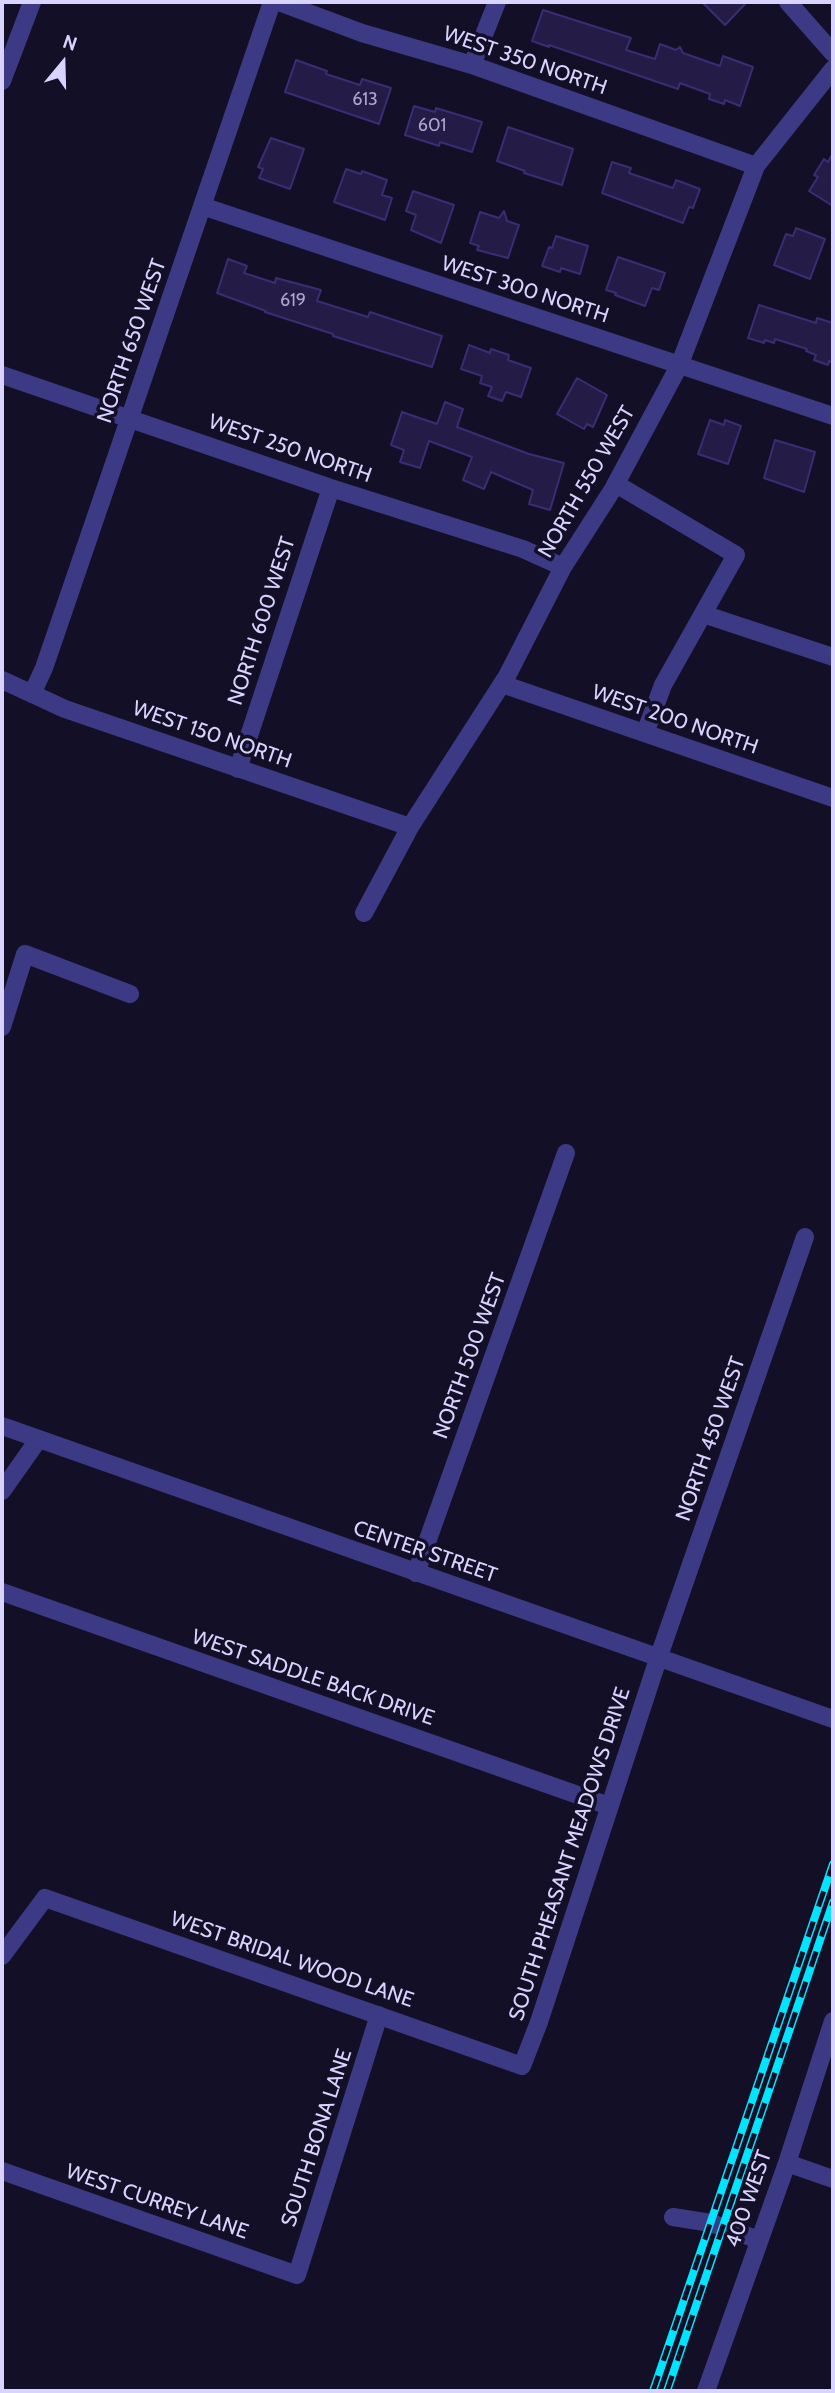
<!DOCTYPE html>
<style>
body{margin:0}
#map{position:relative;width:835px;height:2393px;overflow:hidden;background:#130f26;font-family:Cabin,sans-serif}
canvas{display:block}
.frame{position:absolute;inset:0;border:4px solid #d9d4ff;pointer-events:none}
.north{position:absolute;left:28px;top:28px;width:70px;height:70px;-webkit-text-stroke:5px #130f26;paint-order:stroke;rotate:19deg;font-size:19px;font-weight:700;line-height:28px;text-align:center;color:#d9d4ff}
.north::after{content:'';display:block;margin:auto;width:24px;height:32px;background:#d9d4ff;clip-path:polygon(50% 0,100% 100%,50% 72%,0 100%)}
</style>
<div id="map">
<canvas width="835" height="2393"></canvas>
<div class="frame"></div>
<div class="north">N</div>
</div>
<script>
const context = document.querySelector('canvas').getContext('2d');
context.lineJoin = 'round';
function fill(path, color) {
  context.fillStyle = color;
  context.fill(path, 'evenodd');
}
function shape(rows) {
  const path = new Path2D();
  for (const r of rows) {
    path.moveTo(r[0], r[1]);
    for (let i = 2; i < r.length; i += 2) path.lineTo(r[i], r[i + 1]);
  }
  return path;
}
function strokePath(path, color, width, dash) {
  context.strokeStyle = color;
  context.lineWidth = width;
  context.lineCap = dash ? 'butt' : 'round';
  context.setLineDash(dash || []);
  context.stroke(path);
}
function label(font, color, halo, rows, align = 'center') {
  context.font = font + ' Cabin,sans-serif';
  context.lineWidth = 7;
  context.setLineDash([]);
  context.textBaseline = 'middle';
  context.strokeStyle = halo;
  context.fillStyle = color;
  for (const [text, x, y, turn = 0] of rows) {
    context.save();
    context.translate(x, y);
    context.rotate((+turn || 0) * Math.PI / 180);
    context.textAlign = isNaN(turn) ? turn : align;
    if (halo) context.strokeText(text, 0, 0);
    context.fillText(text, 0, 0);
    context.restore();
  }
}
const building = shape([
 [702,2,747,2,725,25,702,2],
 [543,10,631,38,626,50,655,59,660,44,676,50,680,47,683,53,720,66,723,56,753,67,740,106,725,100,724,104,709,99,710,94,680,83,678,89,549,45,549,47,532,41,543,10],
 [296,60,327,71,326,74,360,85,362,79,391,88,379,124,285,92,296,60],
 [414,106,435,112,436,108,482,122,472,152,440,142,439,146,405,135,414,106],
 [508,127,573,149,562,185,524,173,525,171,497,161,508,127],
 [271,138,304,149,290,189,259,178,263,169,258,167,271,138],
 [833,153,833,206,809,191,818,177,814,175,824,159,828,162,833,153],
 [612,162,631,168,629,173,673,188,676,180,700,189,693,208,689,207,683,223,602,193,612,162],
 [346,169,361,174,362,171,387,180,382,195,392,198,385,220,334,202,346,169],
 [413,191,454,205,441,243,411,230,416,215,406,211,413,191],
 [504,211,507,221,519,225,508,258,477,250,479,246,470,243,480,212,499,218,504,211],
 [796,228,825,239,810,279,774,265,786,234,793,236,796,228],
 [556,236,588,246,580,274,561,268,560,272,542,266,549,247,552,248,556,236],
 [618,257,665,273,659,290,652,288,645,306,615,295,616,293,606,290,618,257],
 [228,259,247,266,244,273,275,283,276,278,321,290,317,301,368,317,370,312,442,336,432,367,333,336,333,334,265,312,266,311,217,293,228,259],
 [759,305,816,323,817,318,833,323,833,363,829,361,828,365,814,360,816,355,806,351,807,349,775,339,774,343,765,340,764,343,748,338,759,305],
 [469,345,490,353,491,349,509,355,508,360,531,368,521,397,506,392,502,401,488,396,492,387,480,383,482,376,461,369,469,345],
 [577,378,607,395,593,427,587,424,584,429,557,414,577,378],
 [445,402,463,409,457,427,529,454,564,463,550,510,529,504,533,490,491,472,484,489,463,480,472,457,429,441,420,468,400,462,404,450,391,445,402,412,437,424,445,402],
 [710,420,724,425,725,420,741,426,728,464,698,454,710,420],
 [775,440,815,452,804,492,764,478,775,440]
]);
fill(building, '#241b47');
strokePath(building, '#3b2d73', 2);
strokePath(shape([
 [279,2,362,33,472,65,756,166],
 [788,2,833,53],
 [472,65,497,2],
 [2,81,32,2],
 [202,206,833,416],
 [2,375,331,488,523,549,563,567],
 [616,484,736,555,663,685,645,733],
 [703,614,833,657],
 [2,680,65,709,410,827],
 [502,684,833,798],
 [32,694,44,668,272,2],
 [238,769,331,488],
 [364,913,410,827,507,676,563,567,613,489,679,366,756,166,833,69],
 [2,1027,25,954,130,994],
 [2,1426,833,1719],
 [2,1491,38,1440],
 [416,1573,566,1153],
 [2,1592,609,1806],
 [2,1956,45,1898,522,2066,539,2022,659,1656,805,1237],
 [787,2163,833,2179],
 [2,2171,297,2275,379,2015],
 [673,2217,711,2223,759,2240],
 [706,2391,787,2163,833,2021]
]), '#3d3a85', 18);
const rail = shape([
 [653,2391,833,1864],
 [667,2391,833,1902]
]);
strokePath(rail, '#00e5ff', 8);
strokePath(rail, '#130f26', 5, [16]);
label('18px', '#aca6d1', null, [
 ["613",365,100],
 ["601",432,126],
 ["619",293,301]
]);
label('21px', '#d9d4ff', '#130f26', [
 ["WEST 350 NORTH",525,61,19],
 ["WEST 300 NORTH",525,290,18],
 ["NORTH 650 WEST",132,341,-71],
 ["WEST 250 NORTH",290,449,19],
 ["NORTH 550 WEST",587,482,-60],
 ["NORTH 600 WEST",262,621,-72],
 ["WEST 200 NORTH",675,720,19],
 ["WEST 150 NORTH",212,735,19],
 ["NORTH 500 WEST",470,1356,-70],
 ["NORTH 450 WEST",711,1439,-71],
 ["CENTER STREET",425,1552,19],
 ["WEST SADDLE BACK DRIVE",313,1678,19],
 ["SOUTH PHEASANT MEADOWS DRIVE",570,1854,-72],
 ["WEST BRIDAL WOOD LANE",292,1960,19],
 ["SOUTH BONA LANE",317,2138,-72],
 ["400 WEST",749,2199,-71],
 ["WEST CURREY LANE",157,2202,19]
]);
</script>
